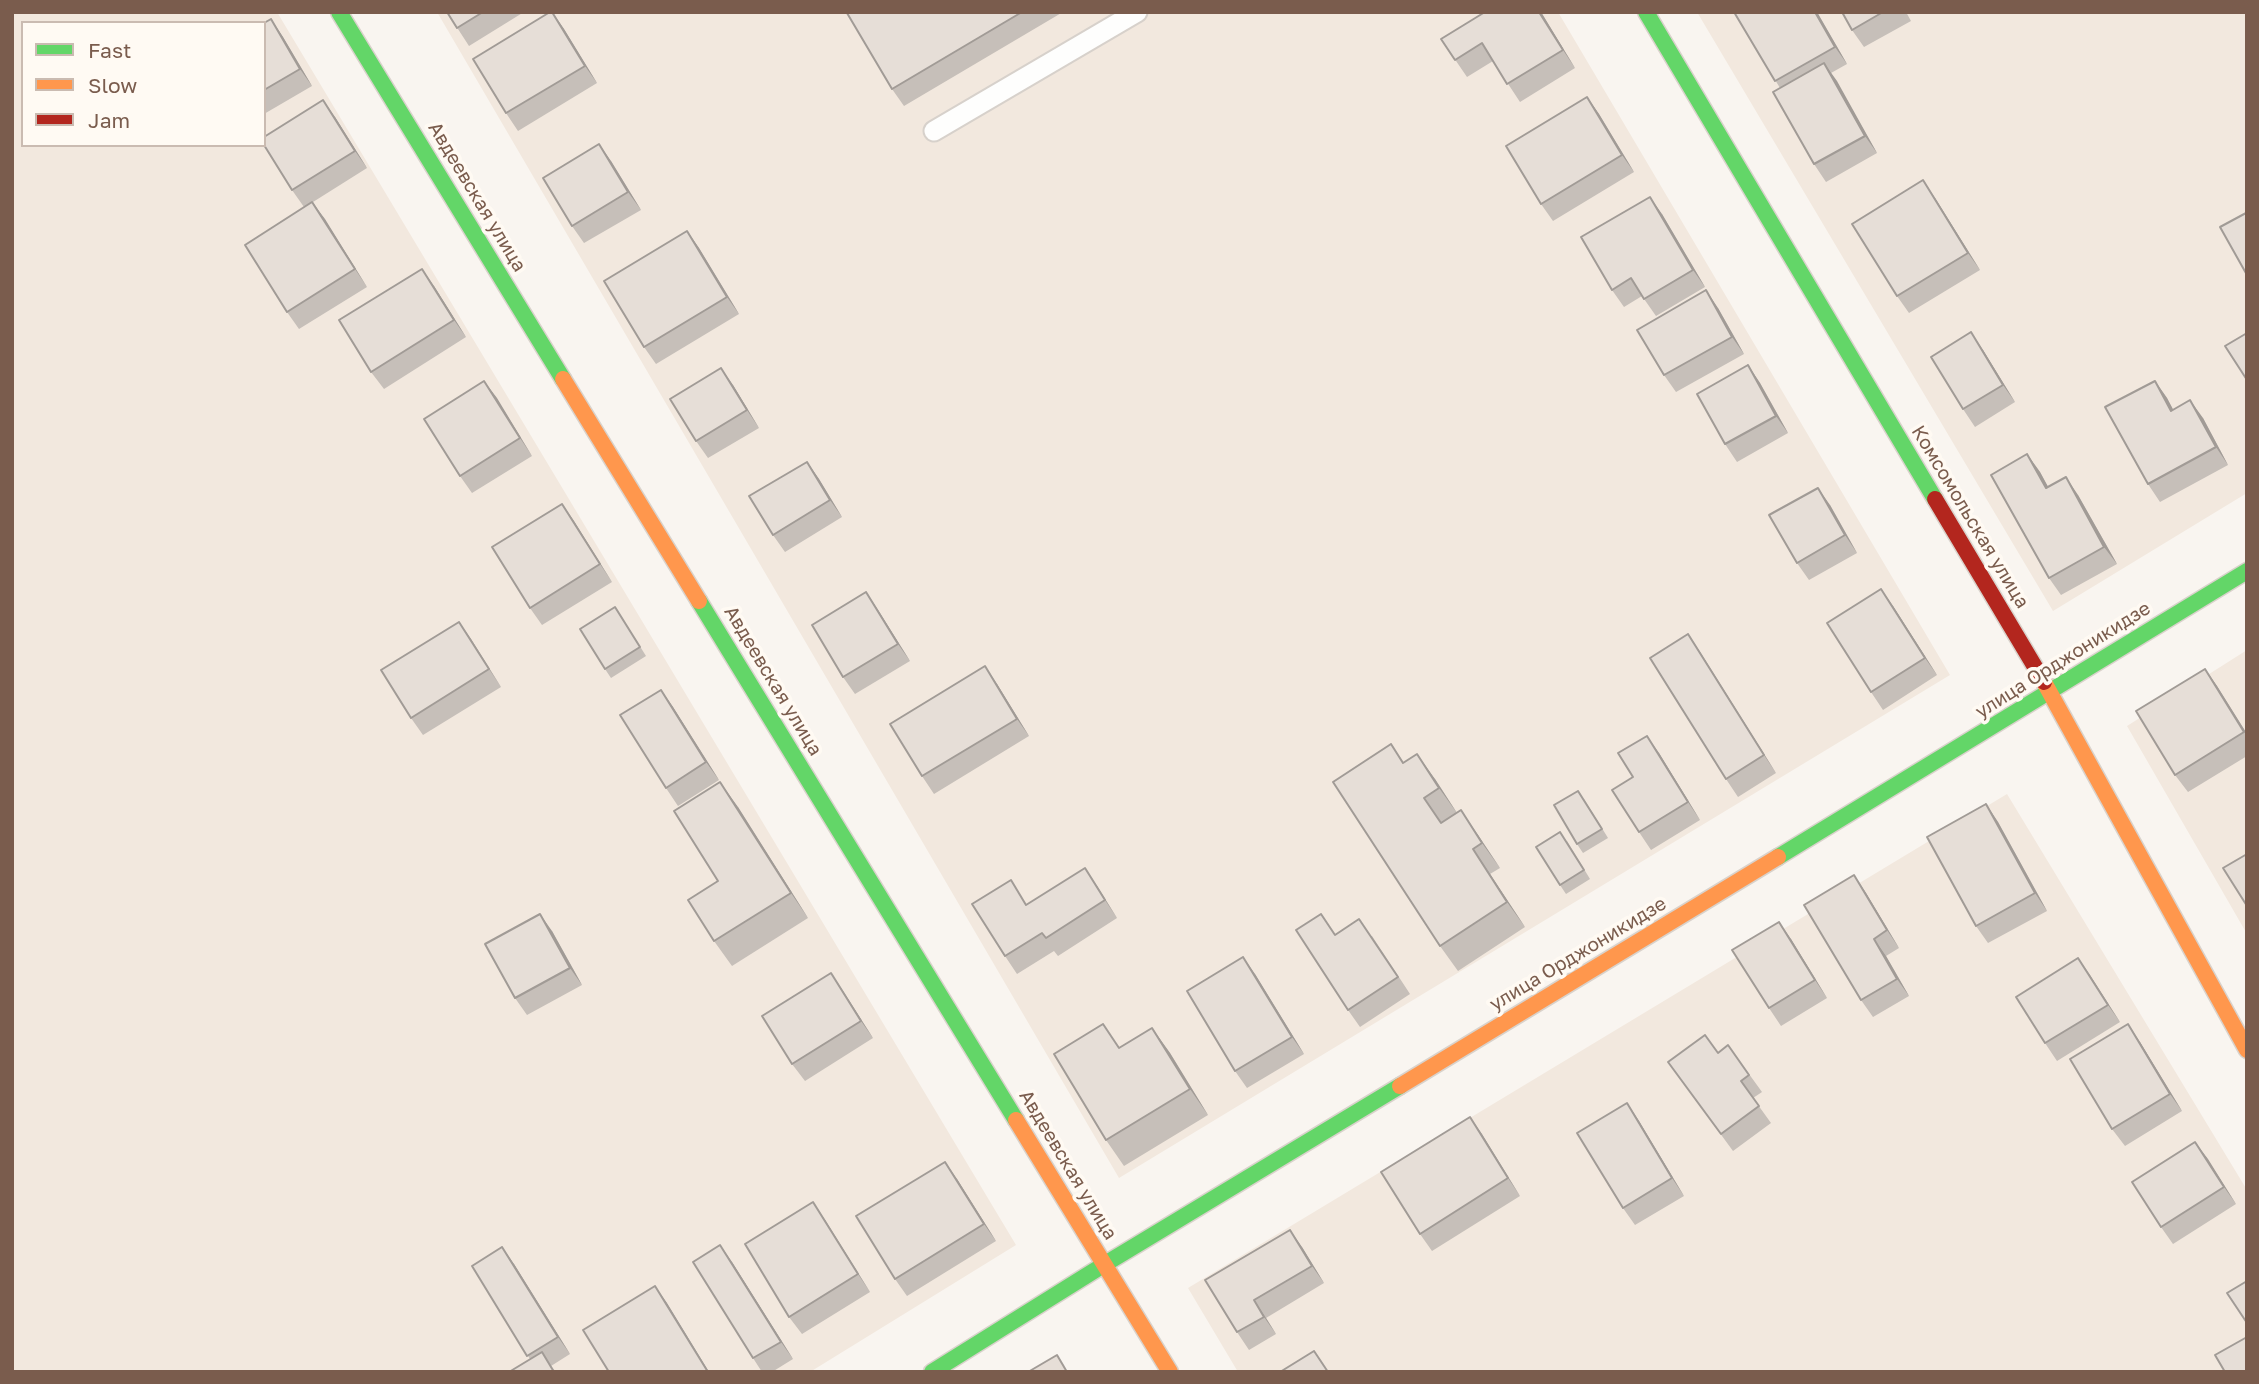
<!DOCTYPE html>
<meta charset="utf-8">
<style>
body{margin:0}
#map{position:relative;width:2259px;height:1384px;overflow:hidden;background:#f9f5f0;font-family:"Golos Text",sans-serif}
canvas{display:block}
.frame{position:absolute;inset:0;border:14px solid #7a5c4d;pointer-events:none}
.legend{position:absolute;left:21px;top:21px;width:245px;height:126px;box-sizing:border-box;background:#fffaf3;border:2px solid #cabbb1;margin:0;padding:9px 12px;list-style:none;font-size:21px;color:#7a5c4d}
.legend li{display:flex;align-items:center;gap:14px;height:35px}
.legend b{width:35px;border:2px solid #cabbb1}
</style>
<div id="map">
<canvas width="2259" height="1384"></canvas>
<div class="frame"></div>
<ul class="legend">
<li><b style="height:9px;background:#63d668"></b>Fast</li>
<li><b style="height:9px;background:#ff974d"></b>Slow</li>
<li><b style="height:9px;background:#b3261e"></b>Jam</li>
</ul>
</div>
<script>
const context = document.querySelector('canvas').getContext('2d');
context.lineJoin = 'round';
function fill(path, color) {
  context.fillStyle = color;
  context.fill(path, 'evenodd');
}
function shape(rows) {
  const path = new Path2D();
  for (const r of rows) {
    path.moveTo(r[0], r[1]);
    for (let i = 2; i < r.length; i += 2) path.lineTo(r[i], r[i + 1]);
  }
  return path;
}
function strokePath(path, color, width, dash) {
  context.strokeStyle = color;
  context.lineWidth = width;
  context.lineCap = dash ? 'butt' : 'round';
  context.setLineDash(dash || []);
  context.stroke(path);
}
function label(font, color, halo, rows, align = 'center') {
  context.font = font + ' "Golos Text",sans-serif';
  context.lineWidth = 7;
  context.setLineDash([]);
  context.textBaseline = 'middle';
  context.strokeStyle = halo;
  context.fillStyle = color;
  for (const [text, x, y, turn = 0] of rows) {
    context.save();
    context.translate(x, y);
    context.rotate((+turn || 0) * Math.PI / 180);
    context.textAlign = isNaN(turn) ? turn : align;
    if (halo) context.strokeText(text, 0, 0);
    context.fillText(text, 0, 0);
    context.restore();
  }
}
fill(shape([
 [12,12,277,12,1016,1245,810,1372,12,1372],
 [23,23,264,23,264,145,23,145],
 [437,12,1558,12,1950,675,1119,1178],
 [1697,12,2247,12,2247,493,2053,611],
 [2247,650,2247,934,2127,726],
 [2007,794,2247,1190,2247,1372,1238,1372,1188,1288]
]), '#f2e8de');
const lane = shape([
 [934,131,1137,12]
]);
const fast = shape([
 [339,12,563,379],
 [1646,12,1935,499],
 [699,601,1016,1120],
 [1778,857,2247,571],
 [932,1372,1105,1264,1400,1086]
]);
const slow = shape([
 [563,379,699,601],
 [2044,682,2247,1050],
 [1400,1086,1778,857],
 [1016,1120,1170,1372]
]);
const jam = shape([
 [1935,499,2044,682]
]);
strokePath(lane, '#d7d1cb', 23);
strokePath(fast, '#d9d2cb', 19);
strokePath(slow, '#d9d2cb', 19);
strokePath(jam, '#d9d2cb', 19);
strokePath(lane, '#fefefd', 19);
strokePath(fast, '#63d668', 16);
strokePath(slow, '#ff974d', 16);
strokePath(jam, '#b3261e', 16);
fill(shape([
 [447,12,524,12,469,46],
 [552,12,564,29,597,83,518,131,506,113],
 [849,12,1063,12,904,106,892,89],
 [1541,12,1575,68,1520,102,1493,61,1467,77,1441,39],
 [1734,12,1817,12,1847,64,1831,73,1877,153,1826,182,1814,164,1780,88],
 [1842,12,1906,12,1911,21,1864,47,1852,30],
 [271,19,283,37,312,86,264,114,264,23],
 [1587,97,1599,114,1634,172,1553,221,1541,204],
 [335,117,367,168,313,202,367,287,299,329,287,312,304,207,292,190],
 [611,161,641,210,584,243,572,226],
 [1935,198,1980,270,1909,313,1897,296],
 [1662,214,1705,287,1656,316,1642,296,1624,307,1612,290],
 [687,231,699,248,739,314,656,364,644,347],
 [434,286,466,337,384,389,371,372],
 [1718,308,1744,354,1676,392,1664,375],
 [1983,350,2015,402,1975,427,1963,409],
 [1748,365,1760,383,1788,433,1737,462,1725,444],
 [484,381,532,456,472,493,460,476],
 [2155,381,2167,398,2173,410,2203,418,2228,465,2160,502,2148,484],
 [733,385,759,428,708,458,696,441],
 [2027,454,2040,472,2048,487,2078,495,2117,564,2061,595,2049,578],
 [807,462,819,479,842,517,785,552,773,535],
 [562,504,612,582,542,625,530,608],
 [1830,505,1857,553,1809,580,1797,563],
 [866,592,878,610,910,661,855,694,843,677],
 [1893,606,1937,675,1883,710,1871,692],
 [621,616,646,656,611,678,605,669],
 [459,622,501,687,423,735,411,718],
 [1688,634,1700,652,1776,773,1738,797,1726,779],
 [2205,669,2217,686,2247,734,2247,756,2188,792,2175,775],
 [997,684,1029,736,934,794,922,776],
 [661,690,673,707,719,780,678,806,666,788],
 [1391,744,1404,763,1435,779,1457,813,1478,835,1500,868,1490,874,1525,927,1458,971,1440,946],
 [1659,753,1700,820,1651,850,1639,832,1633,777],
 [1584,799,1608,838,1583,853,1577,844],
 [1986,804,1998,822,2047,911,1988,943,1976,926],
 [738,807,808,918,732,966,714,941,718,881],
 [1567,841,1590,879,1566,894,1560,885],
 [1854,875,1866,893,1899,948,1886,956,1909,996,1873,1017,1861,1000],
 [1097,886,1117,918,1058,956,1054,951,1017,974,1005,956,1027,904],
 [552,931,582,985,527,1015,515,998],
 [1336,934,1372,936,1410,994,1360,1027,1348,1010],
 [1791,939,1827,998,1781,1026,1769,1008],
 [2078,958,2120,1022,2057,1061,2045,1043],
 [1255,974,1304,1054,1247,1088,1235,1071],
 [843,991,873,1038,805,1081,792,1064],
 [1152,1028,1170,1053,1208,1115,1124,1166,1106,1140,1120,1047],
 [2140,1042,2182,1111,2125,1146,2112,1129],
 [1728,1045,1762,1092,1753,1098,1771,1123,1733,1151,1668,1062,1718,1053],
 [1627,1103,1639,1121,1684,1196,1635,1225,1623,1208],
 [1470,1117,1520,1196,1432,1251,1420,1234],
 [2195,1142,2236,1204,2173,1244,2161,1227],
 [957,1179,996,1241,907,1296,895,1279],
 [825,1220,870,1292,802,1334,789,1317],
 [1302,1247,1324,1283,1266,1318,1276,1334,1249,1350,1237,1332,1205,1280],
 [732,1262,793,1359,772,1372,762,1372,753,1358],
 [514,1264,570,1354,551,1366,556,1372,530,1359,472,1266]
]), '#c6bfb9');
fill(shape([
 [552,12,564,29,597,83,585,66],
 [1539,12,1541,12,1575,68,1563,50],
 [1815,12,1817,12,1847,64,1835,47],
 [271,19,283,37,312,86,300,69],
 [1824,63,1837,81,1877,153,1865,136],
 [1587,97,1599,114,1634,172,1622,155],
 [323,100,335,117,367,168,355,151],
 [599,144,611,161,641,210,628,192],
 [1923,180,1935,198,1980,270,1968,253],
 [1650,197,1662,214,1705,287,1693,270],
 [312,202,325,219,367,287,355,269],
 [687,231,699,248,739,314,727,297],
 [422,269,434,286,466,337,454,320],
 [1706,290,1718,308,1744,354,1732,337],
 [1971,332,1983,350,2015,402,2003,385],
 [1748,365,1760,383,1788,433,1776,416],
 [721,368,733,385,759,428,747,410],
 [484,381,497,398,532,456,520,438],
 [2155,381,2167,398,2183,428,2171,411],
 [2190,400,2203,418,2228,465,2216,447],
 [2027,454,2040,472,2058,505,2046,488],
 [807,462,819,479,842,517,830,500],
 [2066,477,2078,495,2117,564,2104,547],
 [1818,488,1830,505,1857,553,1845,535],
 [562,504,574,521,612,582,600,564],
 [1881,589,1893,606,1937,675,1925,658],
 [866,592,878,610,910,661,898,644],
 [459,622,471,639,501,687,489,669],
 [1688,634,1700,652,1776,773,1764,755],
 [985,666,997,684,1029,736,1017,719],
 [2205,669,2217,686,2247,734,2247,736],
 [661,690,673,707,719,780,706,762],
 [1647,736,1659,753,1700,820,1688,802],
 [1417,754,1435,779,1457,813,1439,788],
 [720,782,738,807,808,918,791,893],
 [1986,804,1998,822,2047,911,2035,893],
 [1461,810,1478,835,1500,868,1482,843],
 [1473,849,1490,874,1525,927,1507,902],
 [1085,868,1097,886,1117,918,1105,900],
 [1854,875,1866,893,1899,948,1887,930],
 [540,914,552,931,582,985,570,968],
 [1779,922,1791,939,1827,998,1815,980],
 [1874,939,1886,956,1909,996,1897,979],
 [1243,957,1255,974,1304,1054,1292,1037],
 [2078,958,2090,975,2120,1022,2108,1005],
 [831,973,843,991,873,1038,861,1021],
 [2128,1024,2140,1042,2182,1111,2170,1094],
 [1152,1028,1170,1053,1208,1115,1190,1089],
 [1627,1103,1639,1121,1684,1196,1672,1178],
 [1470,1117,1482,1134,1520,1196,1508,1178],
 [2195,1142,2208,1159,2236,1204,2224,1187],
 [945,1162,957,1179,996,1241,984,1224],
 [813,1202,825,1220,870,1292,858,1274],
 [1290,1230,1302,1247,1324,1283,1312,1266],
 [720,1245,732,1262,793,1359,781,1342],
 [502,1247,514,1264,570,1354,558,1337],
 [655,1286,667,1303,709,1372,708,1372],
 [1254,1300,1266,1318,1276,1334,1264,1317]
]), '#a19b96');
const building = shape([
 [447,12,483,12,457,28,447,12],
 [550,12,552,12,585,66,506,113,473,59,550,12],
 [849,12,1022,12,892,89,847,13,849,12],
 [1485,12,1539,12,1563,50,1507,84,1482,43,1455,60,1441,39,1485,12],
 [1734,12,1815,12,1835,47,1775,81,1734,12],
 [1842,12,1883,12,1852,30,1842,12],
 [271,19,300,69,264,90,264,23,271,19],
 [1824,63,1865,136,1814,164,1773,92,1824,63],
 [1587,97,1622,155,1541,204,1506,146,1587,97],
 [323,100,355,151,292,190,264,145,264,137,323,100],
 [599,144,628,192,572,226,543,178,599,144],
 [1923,180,1968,253,1897,296,1852,224,1923,180],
 [1650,197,1693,270,1644,299,1631,278,1612,290,1581,237,1650,197],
 [312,202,355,269,287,312,245,245,312,202],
 [2246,213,2247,213,2247,275,2220,227,2246,213],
 [687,231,727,297,644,347,604,281,687,231],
 [422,269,454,320,371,372,339,320,422,269],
 [1706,290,1732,337,1664,375,1637,330,1706,290],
 [1971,332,2003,385,1963,409,1931,357,1971,332],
 [2247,333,2247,380,2225,346,2247,333],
 [1748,365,1776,416,1725,444,1697,394,1748,365],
 [721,368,747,410,696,441,670,399,721,368],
 [484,381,520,438,460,476,424,419,484,381],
 [2155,381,2171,411,2190,400,2216,447,2148,484,2105,407,2155,381],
 [2027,454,2046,488,2066,477,2104,547,2049,578,1991,475,2027,454],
 [807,462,830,500,773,535,749,496,807,462],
 [1818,488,1845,535,1797,563,1769,515,1818,488],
 [562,504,600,564,530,608,492,547,562,504],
 [1881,589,1925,658,1871,692,1827,623,1881,589],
 [866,592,898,644,843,677,812,625,866,592],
 [615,607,640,647,605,669,580,629,615,607],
 [459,622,489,669,411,718,381,670,459,622],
 [1688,634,1764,755,1726,779,1650,658,1688,634],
 [985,666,1017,719,922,776,890,724,985,666],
 [2205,669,2244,732,2175,775,2136,711,2205,669],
 [661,690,706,762,666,788,620,715,661,690],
 [1647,736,1688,802,1639,832,1612,790,1633,777,1618,753,1647,736],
 [1391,744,1403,763,1417,754,1439,788,1424,798,1441,823,1461,810,1482,843,1473,849,1507,902,1440,946,1333,782,1391,744],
 [720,782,791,893,714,941,688,900,718,881,674,811,720,782],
 [1578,791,1602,829,1577,844,1554,805,1578,791],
 [1986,804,2035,893,1976,926,1927,837,1986,804],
 [1560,832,1584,870,1560,885,1536,847,1560,832],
 [2247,854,2247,906,2223,868,2247,854],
 [1085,868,1105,900,1046,938,1042,933,1005,956,972,904,1011,880,1026,905,1085,868],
 [1854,875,1887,930,1874,939,1897,979,1861,1000,1804,905,1854,875],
 [540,914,570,968,515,998,485,944,540,914],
 [1321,914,1335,935,1359,919,1398,977,1348,1010,1296,930,1321,914],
 [1779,922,1815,980,1769,1008,1732,950,1779,922],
 [1243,957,1292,1037,1235,1071,1187,991,1243,957],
 [2078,958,2108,1005,2045,1043,2016,997,2078,958],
 [831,973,861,1021,792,1064,762,1016,831,973],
 [1103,1024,1119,1048,1152,1028,1190,1089,1106,1140,1054,1054,1103,1024],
 [2128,1024,2170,1094,2112,1129,2070,1059,2128,1024],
 [1705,1035,1718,1053,1728,1045,1749,1075,1741,1081,1759,1106,1721,1134,1668,1062,1705,1035],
 [1627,1103,1672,1178,1623,1208,1577,1133,1627,1103],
 [1470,1117,1508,1178,1420,1234,1381,1172,1470,1117],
 [2195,1142,2224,1187,2161,1227,2132,1182,2195,1142],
 [945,1162,984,1224,895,1279,856,1216,945,1162],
 [813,1202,858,1274,789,1317,745,1244,813,1202],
 [1290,1230,1312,1266,1254,1300,1264,1317,1237,1332,1205,1280,1290,1230],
 [720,1245,781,1342,753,1358,693,1262,720,1245],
 [502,1247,558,1337,527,1356,472,1266,502,1247],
 [2247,1281,2247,1323,2227,1293,2247,1281],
 [655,1286,708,1372,609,1372,583,1330,655,1286],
 [2247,1337,2247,1372,2225,1372,2215,1355,2247,1337],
 [1314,1351,1328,1372,1280,1372,1314,1351],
 [542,1352,554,1372,509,1372,542,1352],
 [1057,1355,1067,1372,1028,1372,1057,1355]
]);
fill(building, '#e6ded7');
strokePath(building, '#a19b96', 2);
label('19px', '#7a5c4d', '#fffaf3', [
 ["Авдеевская улица",477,197,59],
 ["Комсомольская улица",1970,517,59],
 ["улица Орджоникидзе",2063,660,-32],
 ["Авдеевская улица",773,681,59],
 ["улица Орджоникидзе",1578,954,-31],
 ["Авдеевская улица",1068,1165,59]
]);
</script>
